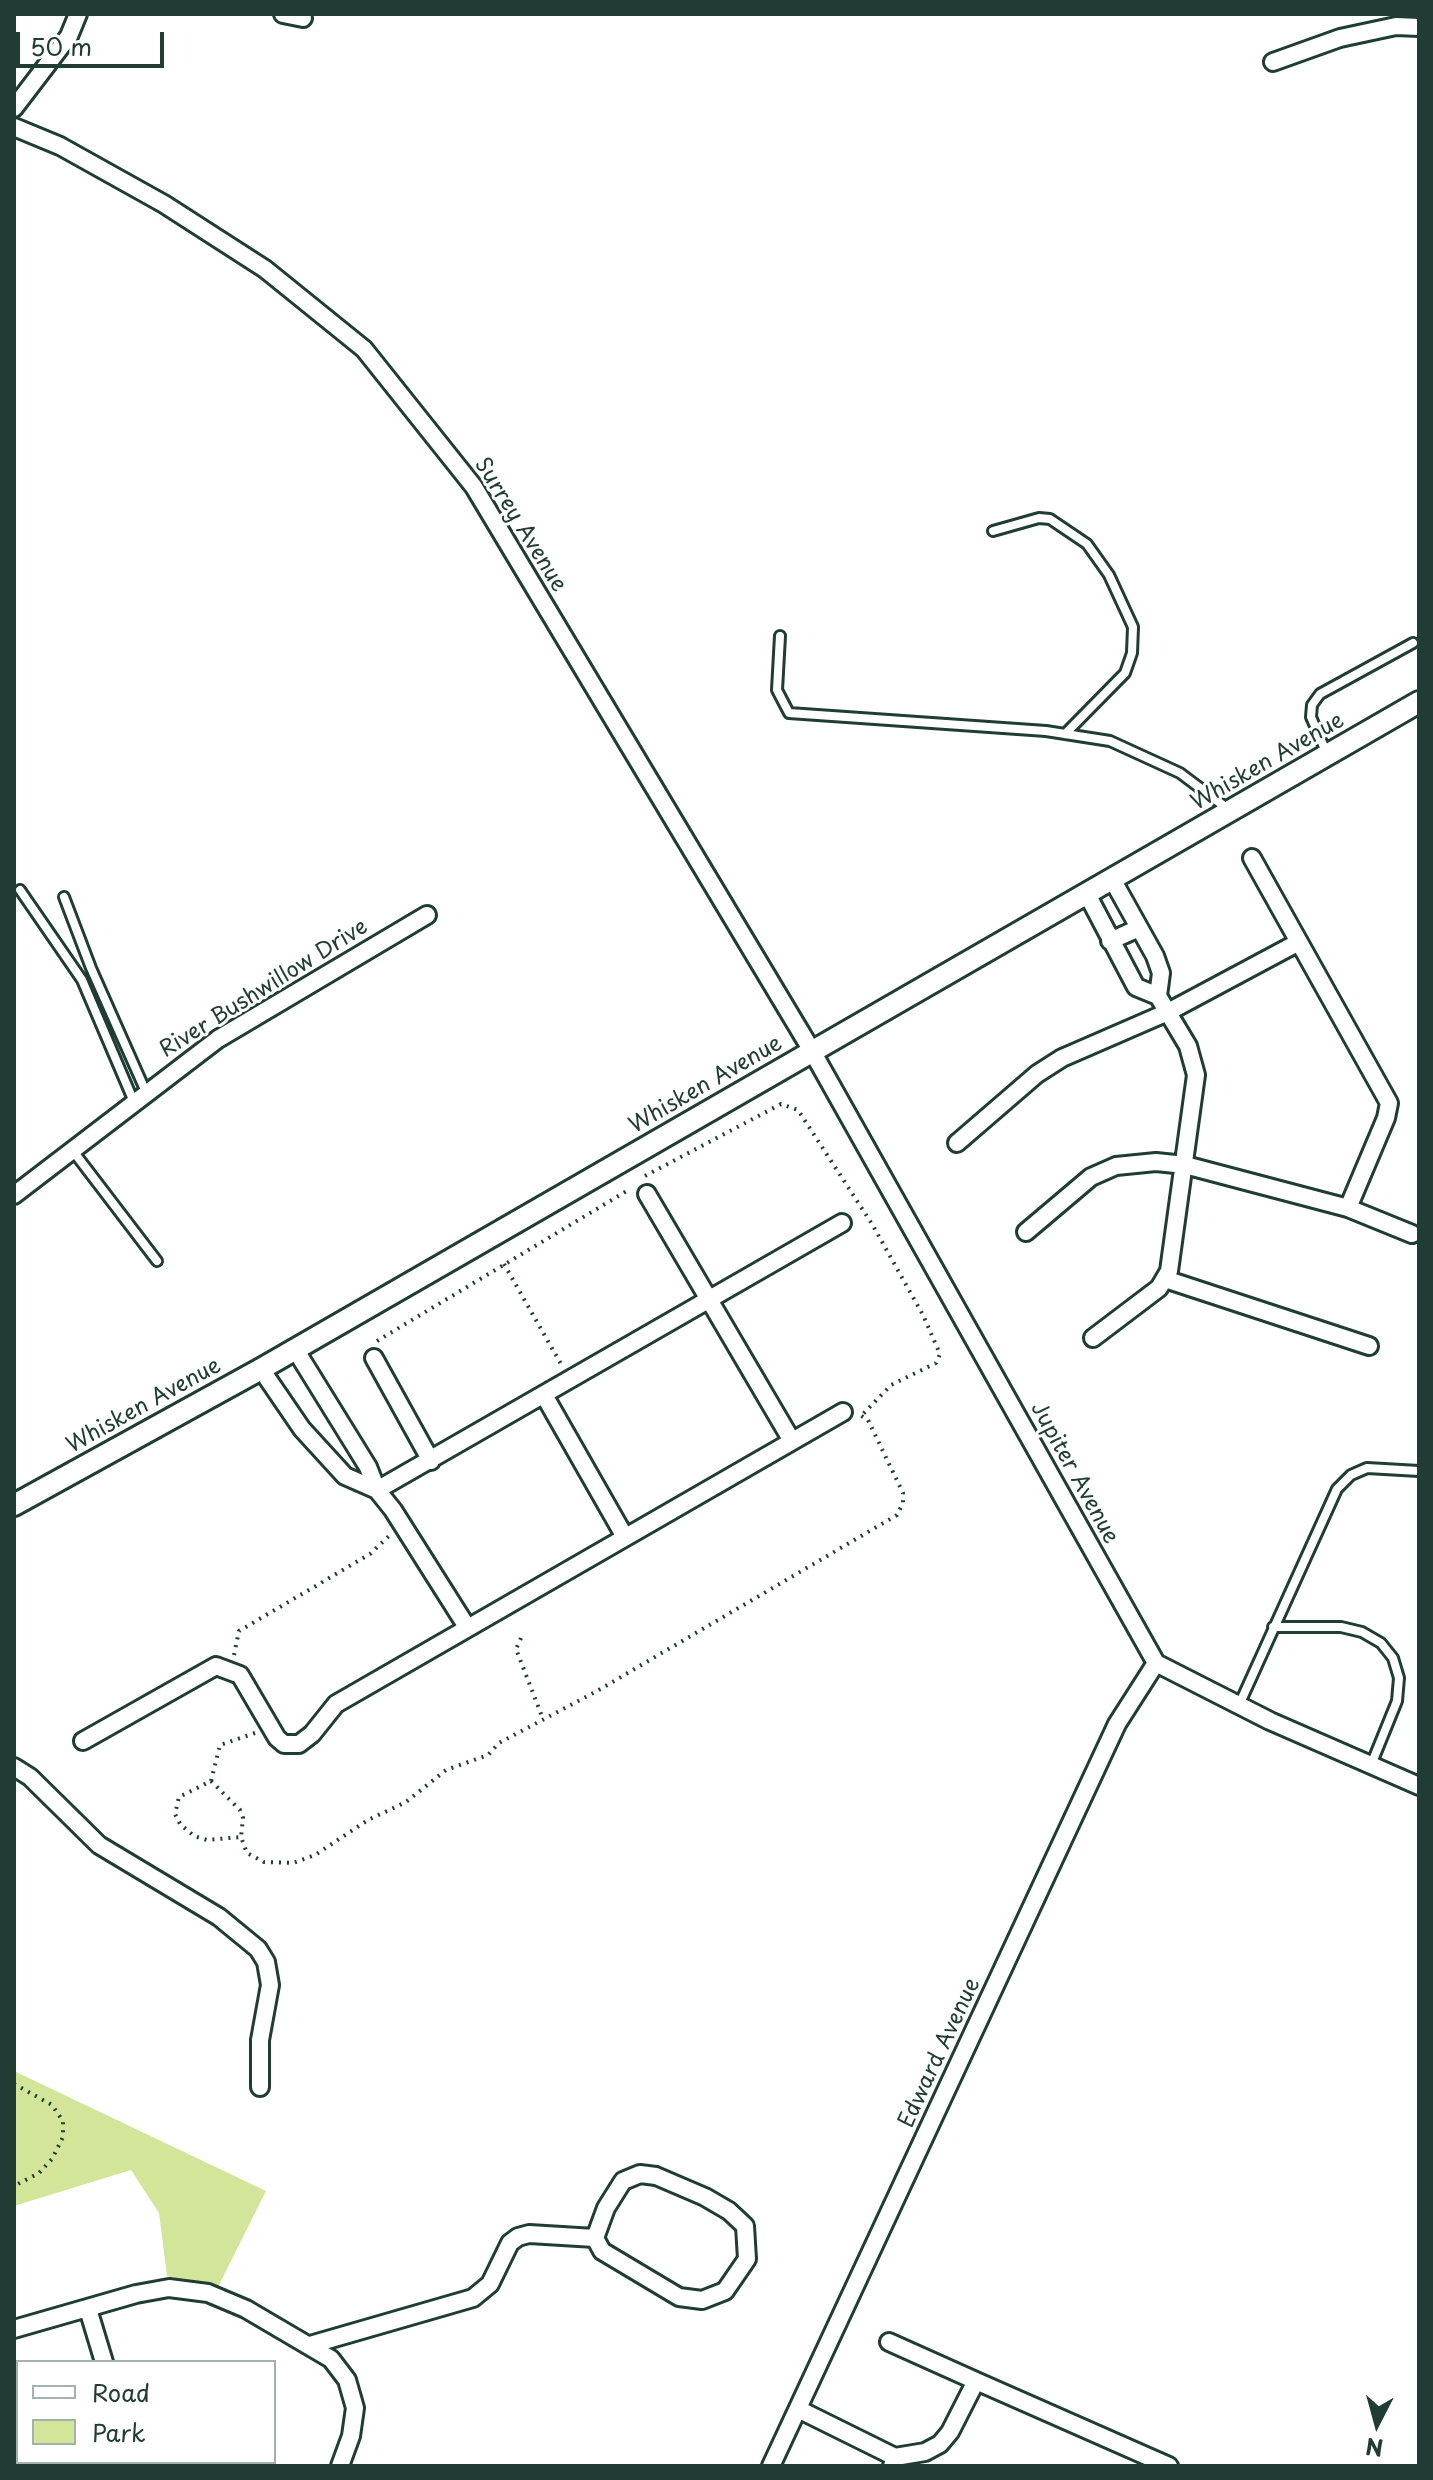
<!DOCTYPE html>
<style>
body{margin:0}
#map{position:relative;width:1433px;height:2480px;overflow:hidden;background:#fff;font-family:"Playpen Sans",sans-serif}
canvas{display:block}
.frame{position:absolute;inset:0;border:16px solid #1f3d34;pointer-events:none}
.legend{position:absolute;left:16px;top:2360px;width:260px;height:104px;box-sizing:border-box;background:#fff;border:2px solid #a5b1ae;margin:0;padding:10px 14px;list-style:none;font-size:24px;color:#1f3d34}
.legend li{display:flex;align-items:center;gap:16px;height:40px}
.legend b{width:40px;border:2px solid #a5b1ae}
.north{position:absolute;left:1337px;top:2384px;width:80px;height:80px;-webkit-text-stroke:6px #fff;paint-order:stroke;rotate:186deg;font-size:22px;font-weight:700;line-height:32px;text-align:center;color:#1f3d34}
.north::after{content:'';display:block;margin:auto;width:28px;height:36px;background:#1f3d34;clip-path:polygon(50% 0,100% 100%,50% 72%,0 100%)}
.scale{position:absolute;left:16px;top:32px;width:148px;height:36px;box-sizing:border-box;border:4px solid #1f3d34;border-top:0;padding-left:10px;font-size:24px;line-height:28px;white-space:nowrap;color:#1f3d34;-webkit-text-stroke:6px #fff;paint-order:stroke}
</style>
<div id="map">
<canvas width="1433" height="2480"></canvas>
<div class="frame"></div>
<ul class="legend">
<li><b style="height:10px;background:#fff"></b>Road</li>
<li><b style="height:22px;background:#d2e599"></b>Park</li>
</ul>
<div class="north">N</div>
<div class="scale">50 m</div>
</div>
<script>
const context = document.querySelector('canvas').getContext('2d');
context.lineJoin = 'round';
function fill(path, color) {
  context.fillStyle = color;
  context.fill(path, 'evenodd');
}
function shape(rows) {
  const path = new Path2D();
  for (const r of rows) {
    path.moveTo(r[0], r[1]);
    for (let i = 2; i < r.length; i += 2) path.lineTo(r[i], r[i + 1]);
  }
  return path;
}
function strokePath(path, color, width, dash) {
  context.strokeStyle = color;
  context.lineWidth = width;
  context.lineCap = dash ? 'butt' : 'round';
  context.setLineDash(dash || []);
  context.stroke(path);
}
function label(font, color, halo, rows, align = 'center') {
  context.font = font + ' "Playpen Sans",sans-serif';
  context.lineWidth = 6;
  context.setLineDash([]);
  context.textBaseline = 'middle';
  context.strokeStyle = halo;
  context.fillStyle = color;
  for (const [text, x, y, turn = 0] of rows) {
    context.save();
    context.translate(x, y);
    context.rotate((+turn || 0) * Math.PI / 180);
    context.textAlign = isNaN(turn) ? turn : align;
    if (halo) context.strokeText(text, 0, 0);
    context.fillText(text, 0, 0);
    context.restore();
  }
}
fill(shape([
 [14,2071,266,2191,218,2287,167,2276,159,2213,131,2170,14,2206]
]), '#d2e599');
const service = shape([
 [993,531,1039,518,1050,519,1087,544,1109,575,1133,627,1132,653,1125,673,1065,734],
 [780,636,777,690,789,713,1046,731,1110,741,1180,773,1228,809],
 [1327,754,1311,717,1312,705,1320,694,1413,643],
 [20,890,82,980,134,1102],
 [64,897,91,968,146,1092],
 [73,1151,157,1261],
 [1273,1627,1341,1627,1362,1632,1381,1643,1393,1658,1399,1678,1397,1701,1371,1765],
 [1239,1705,1337,1489,1351,1475,1367,1468,1419,1471]
]);
const minor = shape([
 [283,14,303,18],
 [1273,62,1340,38,1396,26,1419,27],
 [14,108,69,36,78,14],
 [14,127,60,146,164,204,265,269,364,349,474,487,812,1051,1156,1663,1270,1721,1419,1786],
 [1252,858,1389,1103,1386,1118,1348,1208],
 [1112,879,1155,956,1161,973,1158,996],
 [1087,894,1136,987,1158,996,1188,1046,1196,1075,1169,1271,1159,1288,1093,1338],
 [1110,941,1139,928],
 [957,1143,1037,1074,1062,1058,1168,1012,1299,942],
 [647,1194,792,1441],
 [14,1195,218,1039,427,915],
 [1026,1232,1091,1177,1116,1166,1156,1162,1185,1165,1348,1208,1412,1234],
 [1165,1279,1369,1346],
 [295,1349,368,1467,377,1490,393,1510,467,1627],
 [374,1358,431,1461],
 [261,1369,302,1429,345,1476,377,1490],
 [544,1395,625,1537],
 [377,1490,842,1223],
 [83,1741,216,1666,240,1675,277,1738,284,1744,299,1744,312,1734,336,1704,843,1412],
 [14,1767,30,1777,99,1845,219,1917,258,1949,266,1962,270,1985,260,2040,260,2087],
 [640,2174,656,2176,705,2197,729,2211,745,2226,747,2259,725,2291,702,2300,679,2297,602,2251,595,2238,606,2208,623,2181,640,2174],
 [88,2309,104,2362],
 [14,2329,136,2294,169,2288,208,2293,246,2309,331,2359,347,2380,355,2408,351,2436,340,2466],
 [889,2342,976,2381,950,2432,940,2444,925,2452,895,2457],
 [310,2345,473,2298,490,2284,510,2243,518,2237,529,2234,595,2238],
 [976,2381,1169,2466],
 [798,2409,895,2457,892,2466],
 [105,2466,106,2462],
 [771,2466,1117,1724,1156,1663]
]);
const tertiary = shape([
 [14,1505,261,1369,1419,702]
]);
strokePath(service, '#1f3d34', 14);
strokePath(minor, '#1f3d34', 22);
strokePath(tertiary, '#1f3d34', 26);
strokePath(shape([
 [645,1176,781,1104,798,1110,872,1224,923,1315,940,1354,936,1363,891,1385,862,1415],
 [504,1264,561,1364],
 [377,1341,630,1189],
 [521,1638,516,1649,543,1719],
 [234,1655,239,1631,370,1554,389,1536],
 [255,1733,220,1745,211,1781,179,1797,175,1814,180,1824,194,1836,207,1840,241,1837,247,1853,264,1862,293,1863,315,1855,368,1820,406,1802,446,1770,488,1755,499,1743,597,1691,897,1515,903,1503,903,1493,868,1420,860,1415],
 [211,1781,240,1810,243,1818,241,1837],
 [14,2084,52,2105,63,2121,63,2137,52,2159,39,2173,14,2186]
]), '#1f3d34', 4, [2, 6]);
strokePath(service, '#fff', 8);
strokePath(minor, '#fff', 16);
strokePath(tertiary, '#fff', 20);
label('22px', '#1f3d34', '#fff', [
 ["Surrey Avenue",520,525,58],
 ["Whisken Avenue",1268,762,-30],
 ["River Bushwillow Drive",264,989,-32],
 ["Whisken Avenue",706,1085,-30],
 ["Whisken Avenue",144,1406,-29],
 ["Jupiter Avenue",1074,1473,61],
 ["Edward Avenue",940,2053,-65]
]);
</script>
